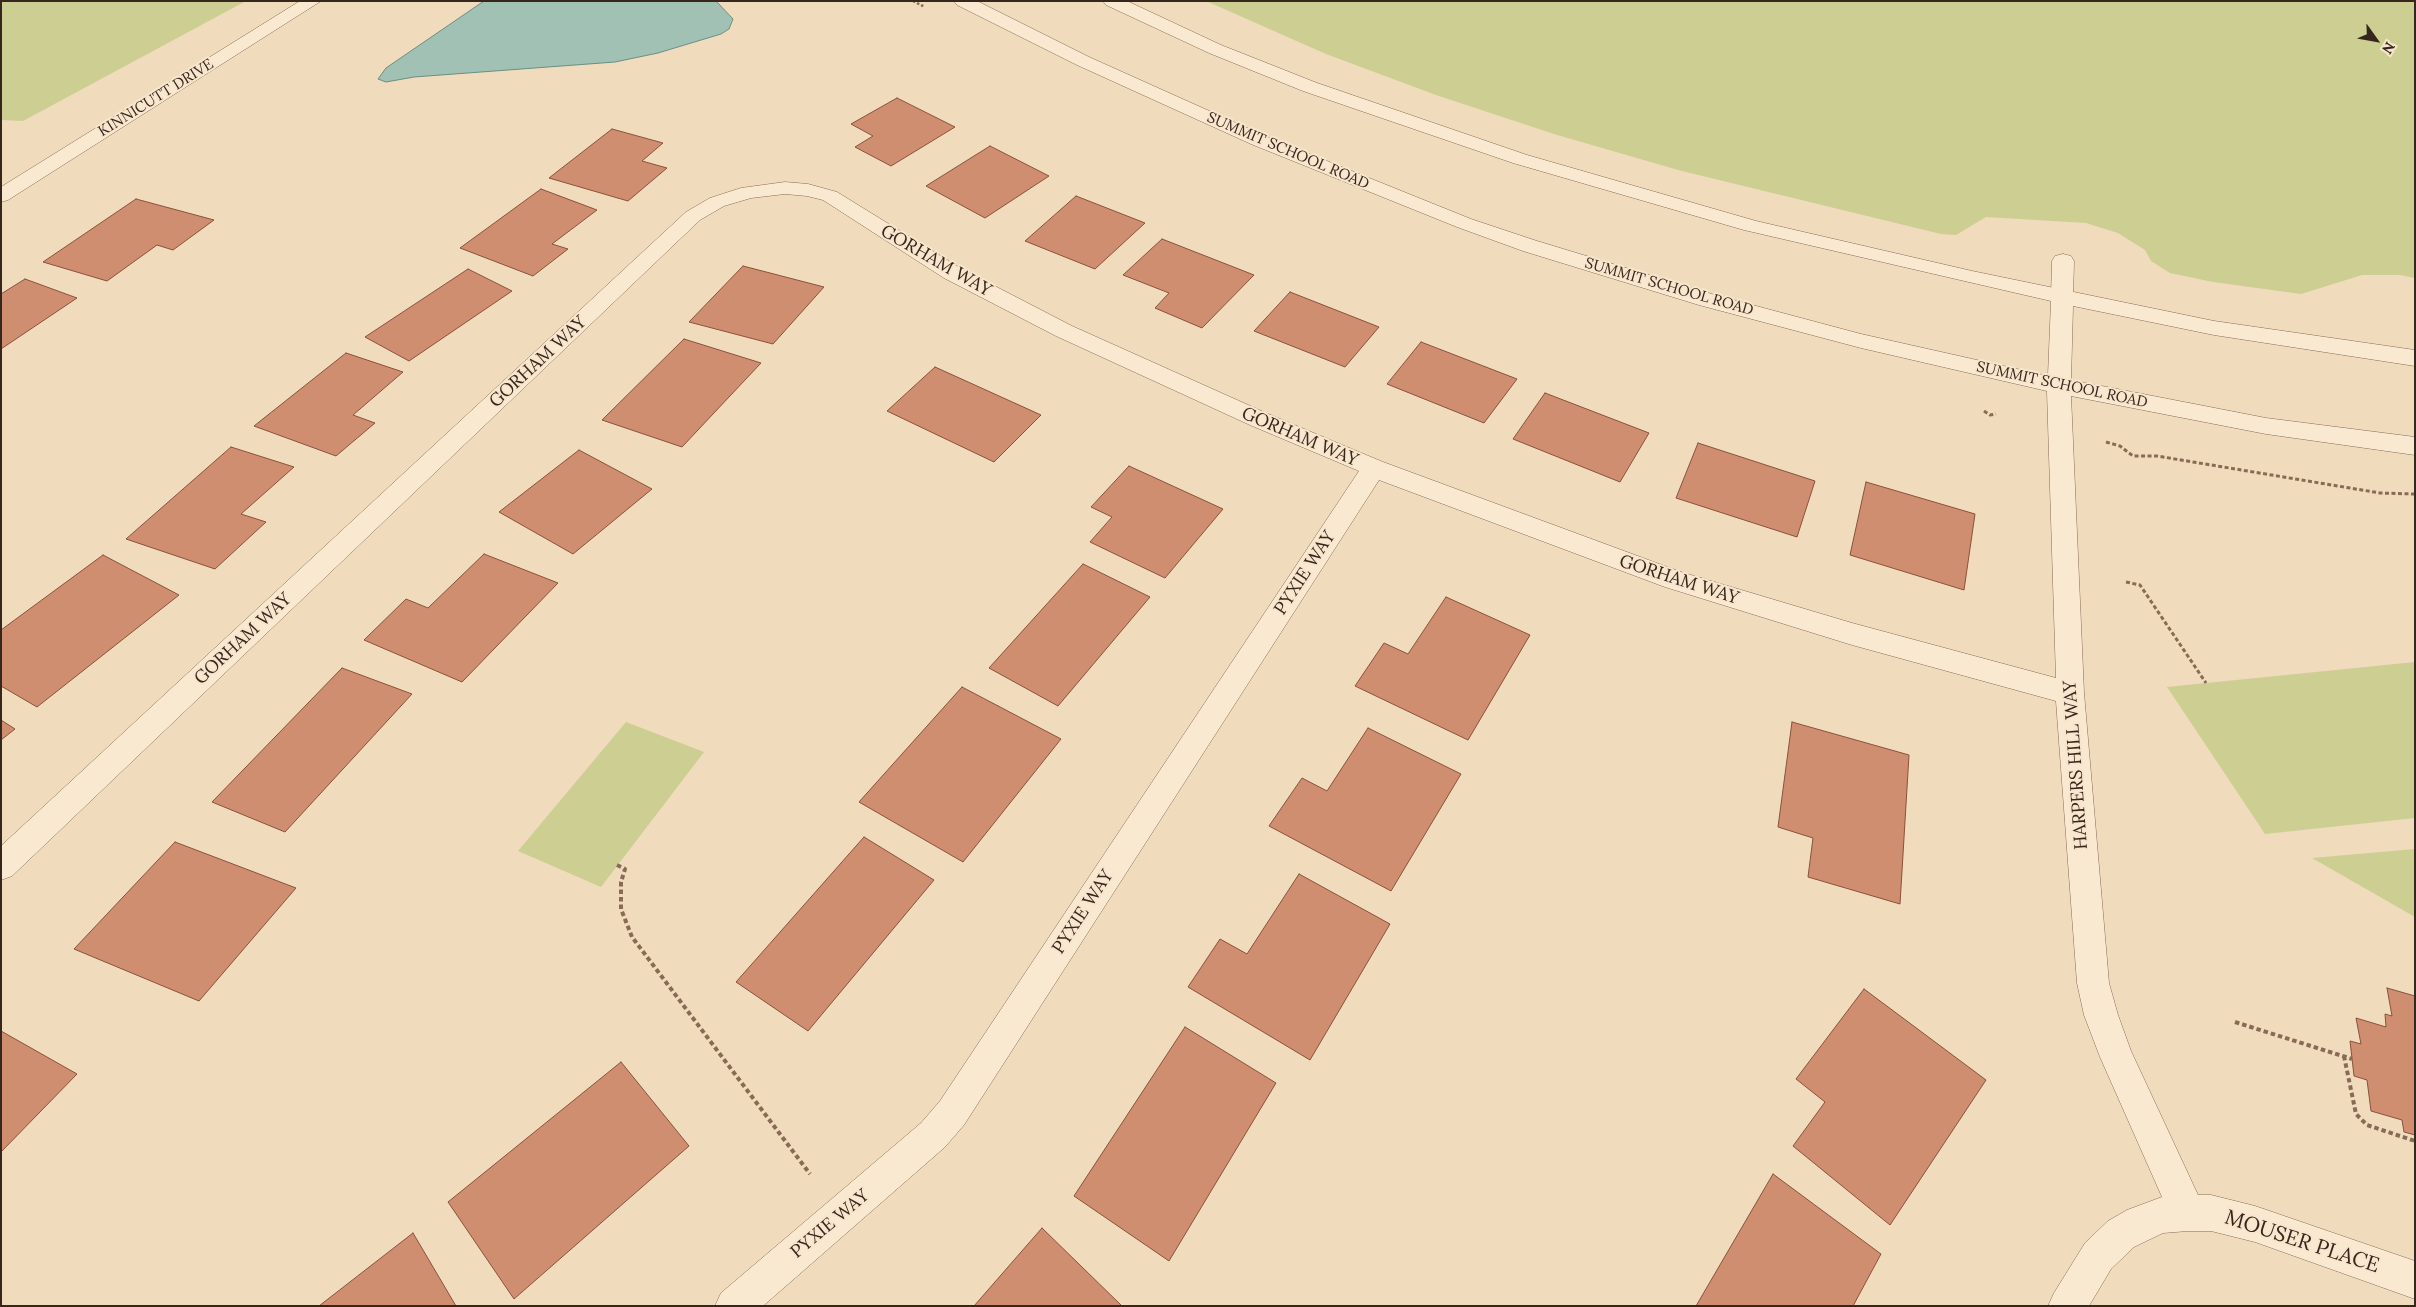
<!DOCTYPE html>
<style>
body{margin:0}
#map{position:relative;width:2416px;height:1307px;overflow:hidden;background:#f0dbbd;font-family:Lora,serif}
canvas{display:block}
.frame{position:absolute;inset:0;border:2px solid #37261b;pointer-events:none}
.north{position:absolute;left:2351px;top:15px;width:50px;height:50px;-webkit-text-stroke:4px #f7e6cd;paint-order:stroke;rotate:122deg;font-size:14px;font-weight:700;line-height:20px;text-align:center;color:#37261b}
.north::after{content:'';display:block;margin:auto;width:18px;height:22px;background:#37261b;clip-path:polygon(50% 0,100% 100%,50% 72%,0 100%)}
</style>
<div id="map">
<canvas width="2416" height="1307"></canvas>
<div class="frame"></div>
<div class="north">N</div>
</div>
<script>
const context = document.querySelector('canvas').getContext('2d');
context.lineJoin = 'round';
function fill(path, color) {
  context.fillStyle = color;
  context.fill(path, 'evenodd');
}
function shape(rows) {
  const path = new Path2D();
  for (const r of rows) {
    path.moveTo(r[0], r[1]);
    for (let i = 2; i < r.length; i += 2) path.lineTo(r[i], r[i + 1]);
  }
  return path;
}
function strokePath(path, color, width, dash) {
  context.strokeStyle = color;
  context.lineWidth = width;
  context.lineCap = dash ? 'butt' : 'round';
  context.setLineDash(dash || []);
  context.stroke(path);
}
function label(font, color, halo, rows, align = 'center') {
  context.font = font + ' Lora,serif';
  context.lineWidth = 4;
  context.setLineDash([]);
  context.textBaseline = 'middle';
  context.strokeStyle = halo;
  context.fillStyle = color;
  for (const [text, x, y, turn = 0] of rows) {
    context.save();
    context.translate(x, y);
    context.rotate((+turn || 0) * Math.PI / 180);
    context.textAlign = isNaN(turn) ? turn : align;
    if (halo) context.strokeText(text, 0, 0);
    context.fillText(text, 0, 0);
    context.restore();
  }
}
fill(shape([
 [1,1,246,1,23,121,1,120],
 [1206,1,2415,1,2415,278,2400,275,2362,275,2301,294,2213,282,2170,273,2151,261,2145,250,2118,233,2086,223,1986,217,1956,235,1941,234,1678,170,1554,134,1436,95,1326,54],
 [2415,662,2415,818,2265,834,2167,687],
 [626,722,704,752,601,887,518,851],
 [2415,849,2415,917,2312,858]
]), '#cdce91');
const water = shape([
 [484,1,716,1,733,19,729,29,721,34,658,53,615,62,414,77,386,82,378,79,386,68,484,1]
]);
fill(water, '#a1c1b4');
strokePath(water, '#688f81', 1);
const building = shape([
 [897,98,955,127,891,166,855,147,873,136,851,124,897,98],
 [612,129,663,143,642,161,667,168,628,201,549,178,612,129],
 [990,146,1049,176,985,218,926,186,990,146],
 [541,189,597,210,552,244,568,249,533,276,460,248,541,189],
 [1076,196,1145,223,1095,269,1025,241,1076,196],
 [136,199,214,220,173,250,157,245,107,281,43,262,136,199],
 [1162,239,1254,275,1202,328,1155,308,1169,293,1123,275,1162,239],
 [743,266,824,287,773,344,689,322,743,266],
 [468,269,512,291,409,361,365,337,468,269],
 [25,279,77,298,1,349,1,294,25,279],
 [1290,292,1379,327,1345,367,1254,331,1290,292],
 [684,339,761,363,682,447,602,420,684,339],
 [1421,342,1517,379,1484,423,1387,384,1421,342],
 [346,353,403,372,353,415,375,423,336,456,254,426,346,353],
 [935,367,1041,415,994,462,887,411,935,367],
 [1545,393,1649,433,1620,482,1513,439,1545,393],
 [1698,443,1815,481,1797,537,1676,498,1698,443],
 [231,447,294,467,241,514,266,522,215,569,126,539,231,447],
 [579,450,652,489,573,554,499,512,579,450],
 [1129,466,1223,509,1165,578,1090,542,1112,517,1091,507,1129,466],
 [1866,482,1975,514,1964,590,1850,555,1866,482],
 [484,554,558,583,462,682,364,640,406,599,428,608,484,554],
 [103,555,179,595,37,707,1,686,1,630,103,555],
 [1083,564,1150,597,1058,706,989,668,1083,564],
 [1446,597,1530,635,1468,740,1355,686,1384,643,1408,654,1446,597],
 [342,668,412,694,285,832,212,802,342,668],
 [962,687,1061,739,963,862,859,802,962,687],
 [1,720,15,729,1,740,1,720],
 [1792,722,1909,755,1900,904,1808,877,1813,838,1778,827,1792,722],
 [1368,728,1461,774,1391,891,1269,826,1302,778,1327,791,1368,728],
 [864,837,934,880,808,1031,736,982,864,837],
 [175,842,296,888,199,1001,74,949,175,842],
 [1299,874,1390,924,1310,1060,1188,987,1220,939,1247,954,1299,874],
 [2387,988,2415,996,2415,1135,2404,1132,2402,1120,2371,1111,2367,1080,2354,1076,2350,1041,2361,1044,2356,1018,2386,1027,2385,1014,2392,1016,2387,988],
 [1864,989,1986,1080,1890,1225,1793,1146,1825,1102,1796,1079,1864,989],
 [1185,1027,1276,1083,1169,1261,1074,1196,1185,1027],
 [1,1031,77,1074,1,1152,1,1031],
 [621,1062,689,1146,514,1299,448,1202,621,1062],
 [1773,1174,1881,1254,1853,1306,1696,1306,1773,1174],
 [1042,1228,1122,1306,974,1306,1042,1228],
 [413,1233,456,1306,319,1306,413,1233]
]);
fill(building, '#d08e71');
strokePath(building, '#89513a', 1);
const lane = shape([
 [2063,254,2071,256,2074,261,2073,298,2070,303,2062,305,2054,303,2051,298,2052,261,2055,256,2063,254]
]);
const street = shape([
 [300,1,321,1,8,200,1,202,1,187,300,1],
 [954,1,977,1,1089,57,1265,136,1471,219,1537,241,1715,295,1861,334,2048,376,2051,301,1744,230,1513,163,1303,91,1209,53,1106,5,1103,1,1127,1,1221,45,1317,83,1527,155,1756,221,1972,271,2214,321,2415,350,2415,366,2214,335,2073,306,2071,380,2266,418,2415,437,2415,455,2266,434,2071,396,2084,693,2109,983,2118,1015,2131,1051,2198,1195,2211,1195,2255,1206,2415,1261,2415,1299,2255,1242,2211,1231,2188,1231,2163,1233,2134,1247,2111,1269,2089,1306,2048,1306,2054,1293,2085,1243,2108,1221,2127,1210,2162,1197,2100,1057,2084,1015,2077,983,2056,701,1852,645,1665,587,1379,480,964,1125,945,1147,763,1306,715,1306,721,1293,921,1123,940,1101,1359,471,1250,425,1056,336,944,278,823,200,807,196,785,194,751,198,724,206,700,220,12,876,1,880,1,846,686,212,710,198,741,188,785,182,808,184,837,192,960,268,1072,326,1266,413,1383,462,1681,572,1852,623,2056,678,2047,391,1861,348,1699,305,1523,251,1457,227,1251,144,1077,65,957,5,954,1]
]);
strokePath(lane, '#886b56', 1);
strokePath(street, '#886b56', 1);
strokePath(shape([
 [913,1,925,7]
]), '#886b56', 2.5, [2.5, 2]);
strokePath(shape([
 [1984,411,1990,415,1996,414],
 [2106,442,2120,446,2133,456,2157,456,2380,493,2415,494],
 [2126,582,2140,585,2206,683]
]), '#886b56', 3, [4, 2.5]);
strokePath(shape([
 [617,865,625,869,621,882,621,909,632,937,810,1174],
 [2235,1022,2352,1059],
 [2344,1056,2356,1114,2367,1125,2415,1141]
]), '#886b56', 4, [4.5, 3]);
fill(lane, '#fae9d1');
fill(street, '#fae9d1');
label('15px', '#37261b', '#f7e6cd', [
 ["KINNICUTT DRIVE",156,98,-32],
 ["SUMMIT SCHOOL ROAD",1288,151,23],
 ["SUMMIT SCHOOL ROAD",1669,287,16],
 ["SUMMIT SCHOOL ROAD",2062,385,12]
]);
label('18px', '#37261b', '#f7e6cd', [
 ["GORHAM WAY",936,261,30],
 ["GORHAM WAY",538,362,-43],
 ["GORHAM WAY",1300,437,23],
 ["PYXIE WAY",1305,573,-57],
 ["GORHAM WAY",1679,580,18],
 ["GORHAM WAY",243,639,-43],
 ["HARPERS HILL WAY",2076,765,-94],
 ["PYXIE WAY",1083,912,-57],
 ["PYXIE WAY",830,1224,-40]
]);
label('21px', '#37261b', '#f7e6cd', [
 ["MOUSER PLACE",2302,1242,18]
]);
</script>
